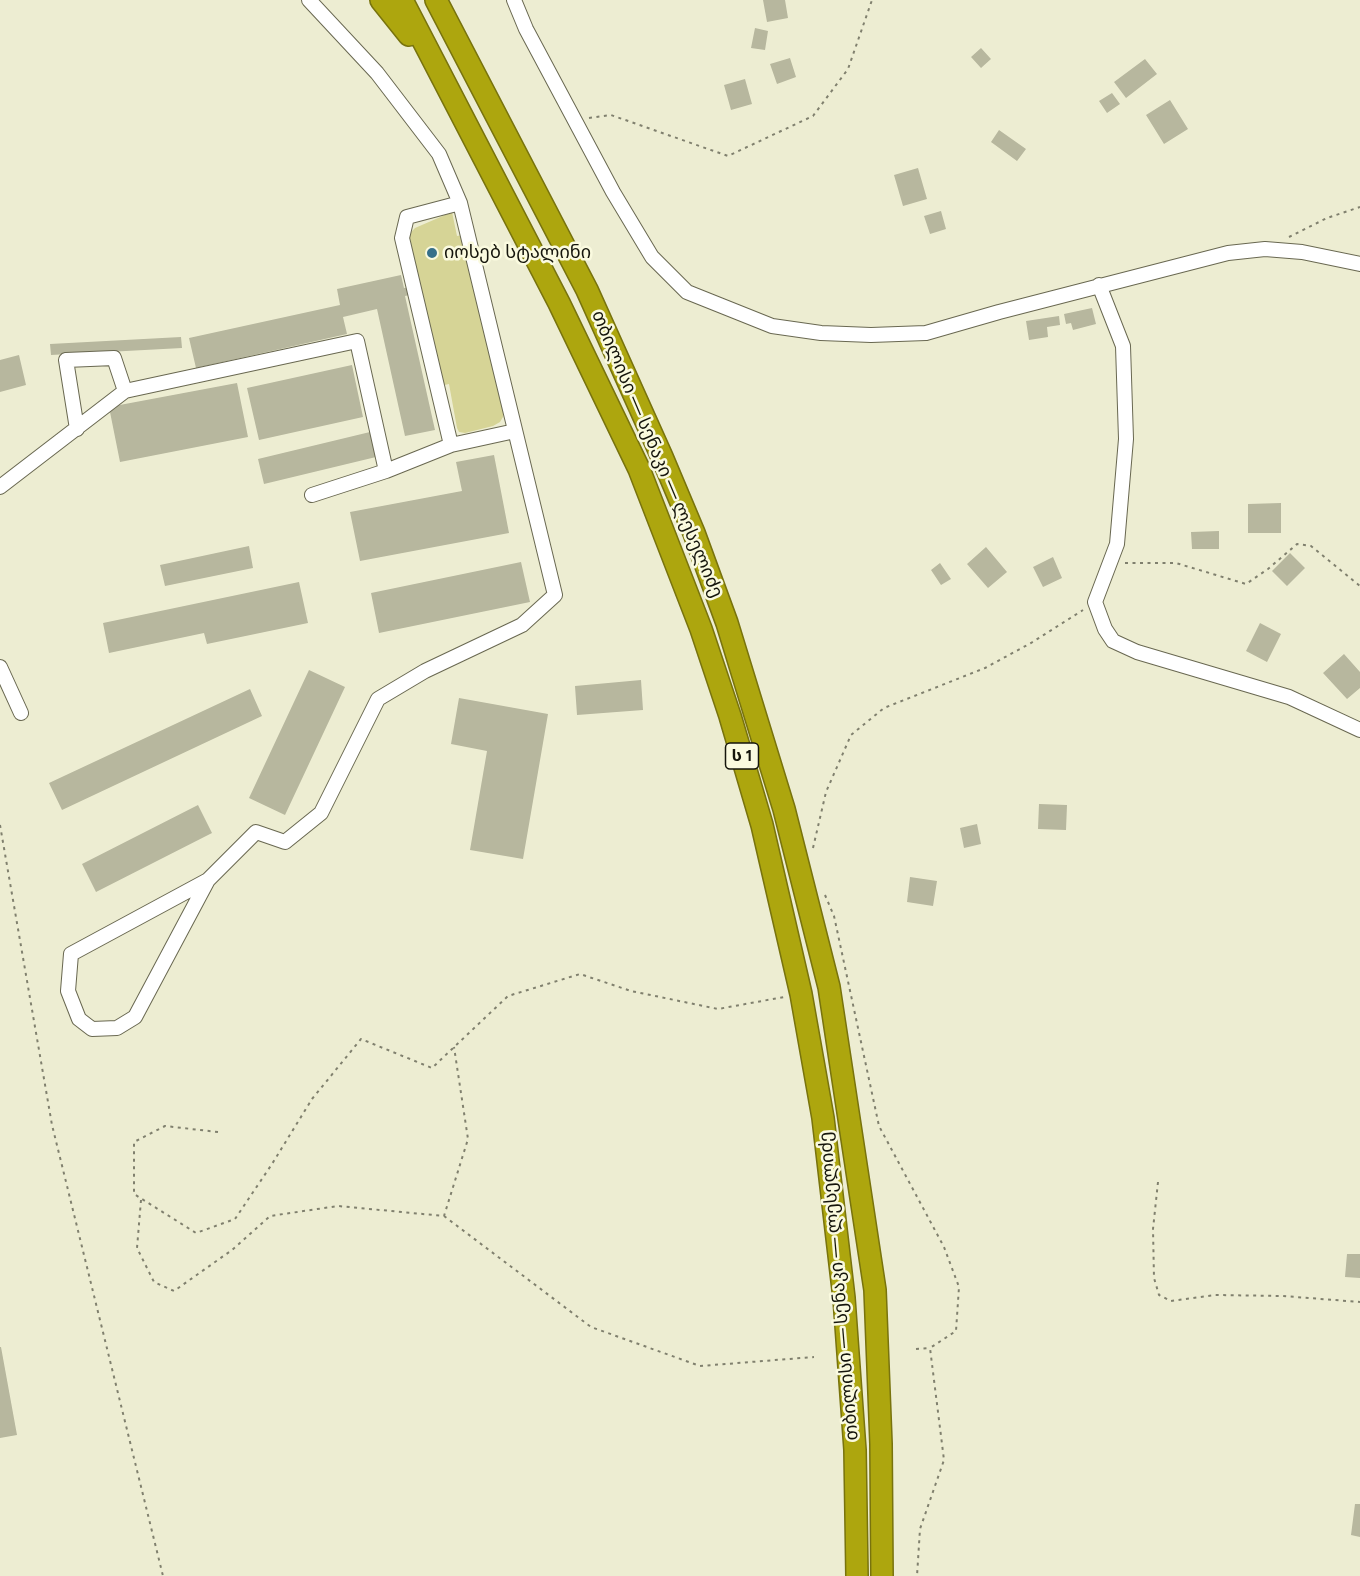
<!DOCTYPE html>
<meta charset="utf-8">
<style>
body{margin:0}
canvas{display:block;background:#ededd2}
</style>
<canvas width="1360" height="1576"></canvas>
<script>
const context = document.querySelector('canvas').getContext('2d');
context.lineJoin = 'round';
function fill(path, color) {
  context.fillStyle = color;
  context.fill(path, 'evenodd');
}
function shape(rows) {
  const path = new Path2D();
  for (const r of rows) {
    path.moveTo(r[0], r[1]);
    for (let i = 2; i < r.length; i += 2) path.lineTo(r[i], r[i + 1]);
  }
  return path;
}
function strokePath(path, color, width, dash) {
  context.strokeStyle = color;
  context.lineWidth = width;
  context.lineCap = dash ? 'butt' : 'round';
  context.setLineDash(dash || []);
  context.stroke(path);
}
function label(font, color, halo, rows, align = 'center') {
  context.font = font + ' Figtree,"Noto Sans Georgian",sans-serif';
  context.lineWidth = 5;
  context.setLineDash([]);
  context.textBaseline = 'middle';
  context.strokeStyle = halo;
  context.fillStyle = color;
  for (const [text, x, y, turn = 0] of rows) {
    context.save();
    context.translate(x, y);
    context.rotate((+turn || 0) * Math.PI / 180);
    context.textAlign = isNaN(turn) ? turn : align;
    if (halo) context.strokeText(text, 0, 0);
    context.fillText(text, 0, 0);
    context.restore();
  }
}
fill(shape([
 [452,212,457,236,463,235,504,409,503,417,500,422,493,426,465,433,459,432,457,428,449,384,440,386,409,234,415,228]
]), '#d6d496');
fill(shape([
 [763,0,785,0,788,18,767,22],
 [755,28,768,31,765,50,751,48],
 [981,48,991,59,981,68,971,57],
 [790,58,796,77,777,84,770,64],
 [1145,59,1157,74,1126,98,1114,82],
 [745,79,752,104,731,110,724,85],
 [1112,93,1120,104,1107,113,1099,101],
 [1170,100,1188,129,1164,144,1146,115],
 [999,130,1026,149,1017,161,991,142],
 [918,168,927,199,903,206,894,175],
 [941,211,946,229,930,234,924,216],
 [401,275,404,288,412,287,414,294,405,296,435,430,405,436,377,309,343,317,347,334,196,368,189,338,340,305,337,289],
 [1092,308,1096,324,1073,330,1071,323,1066,324,1064,314],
 [1059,316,1060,325,1047,327,1048,337,1029,340,1026,321],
 [181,337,182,348,51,355,50,344],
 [19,355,26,385,0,392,0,360],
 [352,365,363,417,259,440,247,388],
 [237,383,248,437,120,462,109,407],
 [370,432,376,457,264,484,258,459],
 [494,455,509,533,360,561,350,512,462,491,456,462],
 [1281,503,1281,533,1248,533,1248,504],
 [1219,531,1219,549,1192,549,1191,532],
 [249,546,253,568,165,586,160,565],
 [986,547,1007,572,988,588,967,564],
 [1290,553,1305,568,1287,586,1272,571],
 [1053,557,1062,578,1043,587,1033,567],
 [521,562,530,602,379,633,371,593],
 [940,563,951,579,941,585,931,570],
 [299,582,308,623,207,644,204,633,109,653,103,623],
 [1260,623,1281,634,1267,662,1246,651],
 [1344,654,1360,672,1360,688,1347,699,1323,673],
 [309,670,345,687,285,815,249,798],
 [641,680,643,710,577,715,575,686],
 [250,689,262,716,62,810,49,783],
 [459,698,548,714,523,859,470,850,487,751,451,744],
 [1039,804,1067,805,1066,830,1038,829],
 [198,805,212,833,96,892,82,864],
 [977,824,981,844,964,848,960,828],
 [910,877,937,881,933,906,907,902],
 [1347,1254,1360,1254,1360,1278,1345,1277],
 [0,1347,1,1347,17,1435,0,1438],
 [1355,1504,1360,1504,1360,1537,1351,1535]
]), '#b7b79e');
const minor = shape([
 [514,0,526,29,613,192,652,257,687,292,772,326,821,333,871,335,926,333,999,312,1228,253,1265,249,1302,252,1360,264],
 [1099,285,1123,346,1126,439,1117,544,1095,602,1105,629,1113,641,1137,652,1289,697,1360,730],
 [77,429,66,360,114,358,125,391],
 [451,445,402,238,407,217,460,203],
 [0,487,125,391,357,341,386,471],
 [312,495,386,471,451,445,515,431],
 [0,667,21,713],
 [208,880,135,1017,117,1028,92,1029,79,1019,68,991,71,954,208,880,256,832,285,842,321,813,378,699,425,671,522,625,555,595,460,203,439,154,377,73,309,0]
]);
const highway = shape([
 [381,0,409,35],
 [402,0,559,303,639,469,701,629,730,716,762,825,801,994,823,1118,844,1298,855,1450,857,1576],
 [436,0,587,290,662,457,694,533,727,623,784,809,829,987,875,1290,881,1444,882,1576]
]);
strokePath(minor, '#696851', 16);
strokePath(highway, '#78730d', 24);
strokePath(shape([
 [589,118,611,115,728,156,813,116,848,69,872,0],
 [1289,237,1327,218,1360,207],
 [1125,563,1176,563,1246,584,1268,569,1297,544,1311,546,1360,586],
 [0,825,52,1125,163,1576],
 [813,848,826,792,851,735,884,708,985,668,1031,643,1083,610],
 [825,895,834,916,879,1126,944,1247,959,1287,956,1331,930,1348,944,1460,920,1529,917,1576],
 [218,1132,165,1126,134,1142,134,1194,196,1233,235,1219,272,1164,312,1099,361,1039,432,1068,508,996,580,974,631,991,718,1009,784,997],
 [1158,1182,1153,1229,1154,1278,1159,1295,1171,1301,1215,1295,1283,1296,1360,1302],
 [141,1200,137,1248,154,1282,174,1291,232,1250,270,1216,338,1206,444,1216,468,1139,454,1047],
 [444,1216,591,1327,700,1366,814,1357],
 [916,1349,930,1348]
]), '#80806e', 2, [3, 4.5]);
strokePath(minor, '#fff', 14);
strokePath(highway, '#ada60e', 21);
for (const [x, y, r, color] of [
 [432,253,6,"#37708a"]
]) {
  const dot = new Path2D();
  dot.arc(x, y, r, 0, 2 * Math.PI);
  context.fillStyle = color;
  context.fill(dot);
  strokePath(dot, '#fafadf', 2);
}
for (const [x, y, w] of [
 [742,756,33]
]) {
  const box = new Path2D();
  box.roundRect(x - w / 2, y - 13, w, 26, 4.5);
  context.fillStyle = '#fafadf';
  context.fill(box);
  strokePath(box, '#15150c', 1.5);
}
label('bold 16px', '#15150c', null, [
 ["ს 1",742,756]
]);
label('18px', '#15150c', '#fafadf', [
 ["იოსებ სტალინი",444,253]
], 'left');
label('18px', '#15150c', '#fafadf', [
 ["თბილისი — სენაკი — ლესელიძე",657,454,67],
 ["თბილისი — სენაკი — ლესელიძე",839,1286,-95]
]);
</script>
